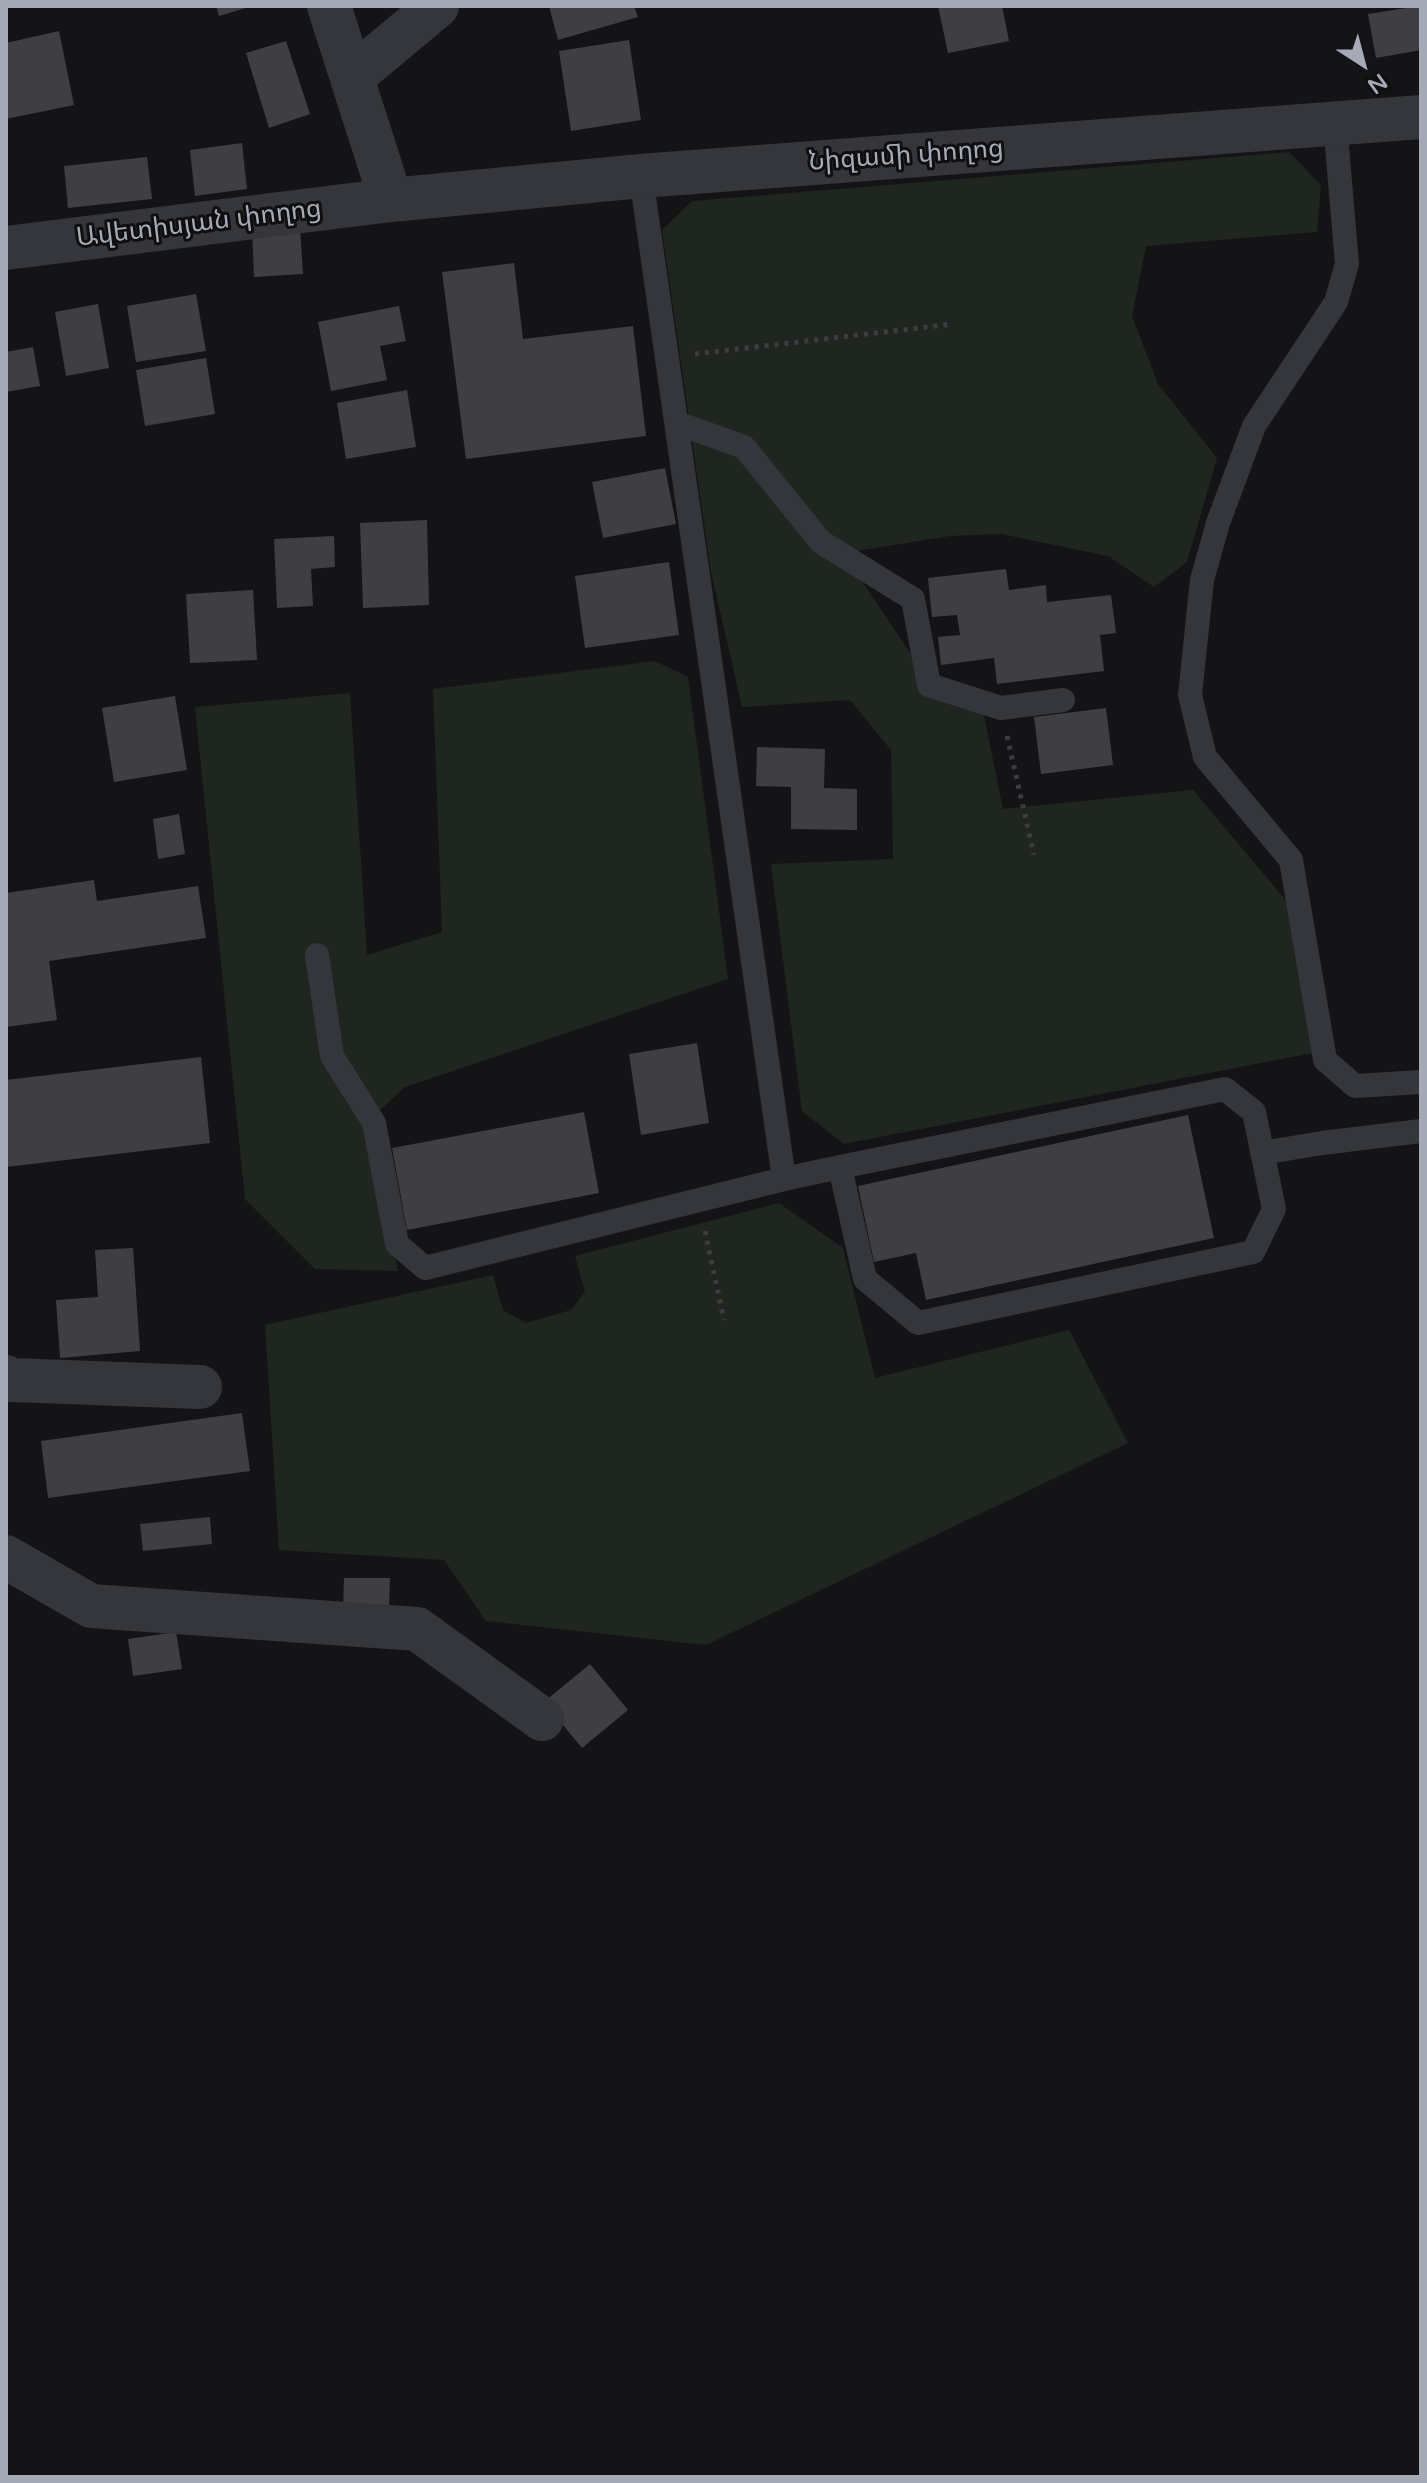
<!DOCTYPE html>
<meta charset="utf-8">
<style>
body{margin:0}
#map{position:relative;width:1427px;height:2483px;overflow:hidden;background:#141416;font-family:"Varela Round",sans-serif}
canvas{display:block}
.frame{position:absolute;inset:0;border:8px solid #a6aab6;pointer-events:none}
.north{position:absolute;left:1323px;top:24px;width:80px;height:80px;-webkit-text-stroke:6px #0f0f11;paint-order:stroke;rotate:144deg;font-size:22px;font-weight:700;line-height:32px;text-align:center;color:#a6aab6}
.north::after{content:'';display:block;margin:auto;width:28px;height:36px;background:#a6aab6;clip-path:polygon(50% 0,100% 100%,50% 72%,0 100%)}
</style>
<div id="map">
<canvas width="1427" height="2483"></canvas>
<div class="frame"></div>
<div class="north">N</div>
</div>
<script>
const context = document.querySelector('canvas').getContext('2d');
context.lineJoin = 'round';
function fill(path, color) {
  context.fillStyle = color;
  context.fill(path, 'evenodd');
}
function shape(rows) {
  const path = new Path2D();
  for (const r of rows) {
    path.moveTo(r[0], r[1]);
    for (let i = 2; i < r.length; i += 2) path.lineTo(r[i], r[i + 1]);
  }
  return path;
}
function strokePath(path, color, width, dash) {
  context.strokeStyle = color;
  context.lineWidth = width;
  context.lineCap = dash ? 'butt' : 'round';
  context.setLineDash(dash || []);
  context.stroke(path);
}
function label(font, color, halo, rows, align = 'center') {
  context.font = font + ' "Varela Round","Noto Sans Armenian",sans-serif';
  context.lineWidth = 6;
  context.setLineDash([]);
  context.textBaseline = 'middle';
  context.strokeStyle = halo;
  context.fillStyle = color;
  for (const [text, x, y, turn = 0] of rows) {
    context.save();
    context.translate(x, y);
    context.rotate((+turn || 0) * Math.PI / 180);
    context.textAlign = isNaN(turn) ? turn : align;
    if (halo) context.strokeText(text, 0, 0);
    context.fillText(text, 0, 0);
    context.restore();
  }
}
fill(shape([
 [1289,152,1321,185,1317,232,1146,246,1132,316,1158,384,1217,458,1187,562,1154,587,1108,556,1001,534,950,536,843,553,916,662,981,701,1003,809,1193,790,1289,904,1312,1053,844,1144,802,1111,771,864,893,859,891,750,850,700,742,707,711,572,662,230,692,201],
 [655,661,688,677,728,979,405,1087,369,1120,398,1271,315,1269,245,1199,195,707,350,693,367,955,442,932,433,689],
 [779,1203,843,1248,875,1378,1069,1330,1128,1443,706,1645,486,1621,444,1560,279,1550,265,1325,493,1275,503,1310,526,1323,571,1310,585,1292,575,1256]
]), '#1f2620');
fill(shape([
 [216,6,249,6,249,7,219,16],
 [549,6,634,6,638,17,558,40],
 [938,6,1002,6,1009,41,948,53],
 [1419,6,1421,50,1376,58,1368,14],
 [59,31,74,105,6,119,6,43],
 [629,40,641,120,571,131,559,51],
 [286,41,310,114,269,128,246,53],
 [242,143,247,189,195,196,190,150],
 [147,157,152,199,68,208,64,166],
 [300,227,303,274,254,277,252,230],
 [514,263,523,339,633,326,646,436,466,459,442,272],
 [196,294,206,351,136,362,127,306],
 [98,304,109,368,66,376,55,312],
 [399,306,406,341,380,346,387,380,331,391,318,322],
 [33,347,40,386,6,392,6,352],
 [206,358,215,414,145,426,136,370],
 [407,390,416,447,346,459,337,403],
 [665,468,676,524,603,538,592,482],
 [427,520,429,605,363,608,360,523],
 [334,536,335,567,311,569,313,606,277,608,274,539],
 [669,562,679,635,585,648,575,576],
 [1006,569,1009,590,1046,585,1047,602,1111,595,1116,633,1100,635,1104,671,997,684,994,658,941,665,938,637,960,635,957,615,932,617,928,578],
 [253,590,257,660,190,663,186,594],
 [175,696,187,770,114,782,102,708],
 [1106,708,1113,765,1041,774,1034,717],
 [757,747,825,749,824,788,857,789,857,830,791,829,791,787,756,786],
 [179,814,185,854,158,859,153,819],
 [94,880,97,901,198,886,206,938,49,961,57,1020,6,1027,6,893],
 [697,1043,709,1123,641,1135,629,1054],
 [201,1057,210,1143,6,1167,6,1080],
 [584,1112,599,1193,407,1230,392,1148],
 [1188,1115,1214,1238,926,1300,916,1253,874,1262,858,1186],
 [133,1248,140,1351,60,1358,56,1300,98,1297,95,1250],
 [242,1413,250,1471,48,1498,41,1441],
 [210,1517,212,1544,143,1551,140,1524],
 [344,1578,390,1578,389,1612,343,1611],
 [176,1632,182,1669,133,1676,128,1639],
 [590,1664,628,1710,582,1748,544,1702]
]), '#3f3f43');
strokePath(shape([
 [695,354,952,324],
 [1007,736,1034,855],
 [705,1231,724,1320]
]), '#3b3d42', 5, [4, 6]);
strokePath(shape([
 [1335,123,1347,264,1336,302,1254,426,1218,523,1202,580,1190,695,1205,757,1291,860,1325,1060,1355,1086,1421,1082],
 [641,176,784,1179],
 [677,423,744,447,821,542,913,599,929,685,1001,708,1063,700],
 [317,955,332,1056,374,1123,397,1244,425,1268,784,1179,840,1167,1225,1089,1254,1112,1274,1209,1253,1252,918,1323,865,1279,840,1167],
 [1262,1153,1322,1143,1421,1131]
]), '#35363b', 24);
strokePath(shape([
 [329,6,391,200],
 [352,77,437,6],
 [6,248,391,200,641,176,1421,117],
 [6,1377,11,1380,200,1387],
 [6,1557,91,1606,417,1629,542,1719]
]), '#35363b', 44);
label('26px', '#a6aab6', '#0f0f11', [
 ["Նիզամի փողոց",906,156,-4],
 ["Ավետիսյան փողոց",199,224,-7]
]);
</script>
